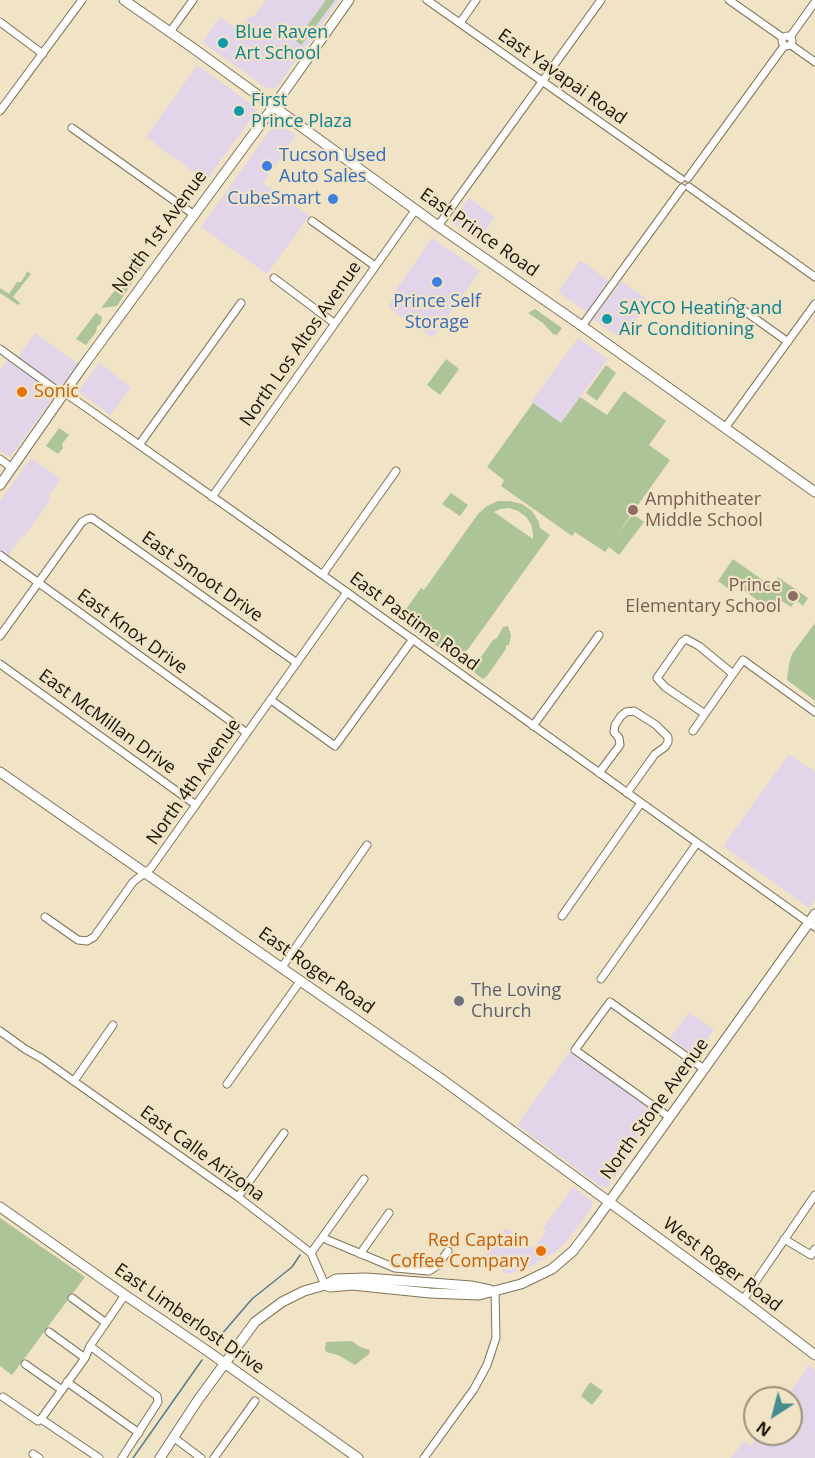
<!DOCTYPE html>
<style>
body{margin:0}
#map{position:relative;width:815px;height:1458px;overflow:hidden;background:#f1e3c5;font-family:"Open Sans",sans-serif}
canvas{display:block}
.north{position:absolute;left:743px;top:1386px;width:60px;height:60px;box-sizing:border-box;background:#f1e3c5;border:2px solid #9b917a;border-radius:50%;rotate:216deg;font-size:16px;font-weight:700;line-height:24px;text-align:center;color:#1a150a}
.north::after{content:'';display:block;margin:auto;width:21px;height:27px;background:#458d8f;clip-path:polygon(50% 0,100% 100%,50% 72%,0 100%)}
</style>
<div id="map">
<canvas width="815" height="1458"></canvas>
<div class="north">N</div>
</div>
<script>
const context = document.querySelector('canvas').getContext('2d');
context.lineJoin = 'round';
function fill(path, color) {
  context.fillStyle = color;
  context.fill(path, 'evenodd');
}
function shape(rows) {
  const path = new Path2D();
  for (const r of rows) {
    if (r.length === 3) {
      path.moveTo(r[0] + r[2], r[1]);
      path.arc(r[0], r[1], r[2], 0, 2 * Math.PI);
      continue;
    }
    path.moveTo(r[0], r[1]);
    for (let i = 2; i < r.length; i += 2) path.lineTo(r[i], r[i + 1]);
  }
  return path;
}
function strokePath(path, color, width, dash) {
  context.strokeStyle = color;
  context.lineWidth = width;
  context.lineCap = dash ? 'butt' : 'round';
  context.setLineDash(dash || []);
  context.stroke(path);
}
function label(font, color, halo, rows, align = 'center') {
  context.font = font + ' "Open Sans",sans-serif';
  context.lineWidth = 4.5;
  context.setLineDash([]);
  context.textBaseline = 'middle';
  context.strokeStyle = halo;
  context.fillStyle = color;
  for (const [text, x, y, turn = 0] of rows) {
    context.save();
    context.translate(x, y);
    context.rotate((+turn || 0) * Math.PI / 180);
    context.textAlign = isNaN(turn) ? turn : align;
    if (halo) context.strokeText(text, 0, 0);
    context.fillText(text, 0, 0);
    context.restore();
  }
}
fill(shape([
 [266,0,339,0,277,87,270,89,265,87,202,42,220,17,239,30,248,18,255,15],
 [197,65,258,109,206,181,146,137],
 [275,123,278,123,296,135,263,183,309,216,267,274,201,227],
 [469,198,495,217,478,241,452,222],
 [432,238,480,271,433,338,388,307,395,295,393,294],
 [580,260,609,281,587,312,558,292],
 [621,281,650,301,621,339,593,319],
 [35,333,78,364,10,457,0,450,0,370,12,353,18,357],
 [578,338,608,359,561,423,531,402],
 [99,363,131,387,110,415,78,391],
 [31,458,61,479,49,496,51,499,24,537,22,536,7,557,0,552,0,501],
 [789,754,815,772,815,900,809,908,723,846],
 [689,1012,714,1030,695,1056,670,1038],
 [570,1051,656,1113,626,1155,629,1157,608,1187,601,1187,517,1125],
 [573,1187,593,1202,591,1208,567,1241,555,1252,530,1267,507,1274,484,1257,506,1228,534,1248,546,1231,543,1228],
 [809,1365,815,1370,815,1458,731,1458,744,1441,751,1446,760,1434,791,1434,791,1398,786,1398]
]), '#e2d5e9');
fill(shape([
 [326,0,335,0,312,31,306,33,307,38,301,45,296,41],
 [140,253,148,258,117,306,101,308,120,284,119,281],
 [27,271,31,274,13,297,20,303,18,305,0,293,0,288,9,294,17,282,21,282,26,274],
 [535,309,562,328,557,335,553,334,543,323,528,313],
 [96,313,102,317,101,323,97,327,96,332,86,345,76,339],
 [446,359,459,369,440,395,427,385],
 [606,365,616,373,597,401,586,393],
 [624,391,666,421,649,445,670,460,616,536,633,514,644,522,619,555,609,547,605,552,575,532,572,536,501,486,504,480,487,467,533,403,561,423,580,397,607,415],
 [59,428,69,435,62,444,63,448,58,454,46,446],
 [451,493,468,505,460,516,442,504],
 [498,501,510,501,522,504,532,511,539,522,540,528,550,535,469,648,461,656,451,656,399,619,421,588,424,590,478,514,487,506],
 [509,508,518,511,526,517,531,524,533,534,533,539,494,512,500,509],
 [733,559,771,586,778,577,808,598,803,606,796,600,791,607,782,601,774,612,735,584,730,590,718,581],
 [815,623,815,701,787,680,789,664,792,654],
 [508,626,511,635,509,645,506,645,506,649,487,676,483,679,475,673,473,668,493,640,497,638,503,627],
 [0,1218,85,1277,12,1375,0,1366],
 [352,1341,360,1347,370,1350,369,1354,355,1365,338,1355,326,1352,325,1349,326,1342],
 [590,1382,603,1391,592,1405,581,1396]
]), '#adc498');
strokePath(shape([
 [215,1342,252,1299,292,1267,300,1255],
 [133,1458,202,1360]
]), '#577a8d', 1.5);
const street = shape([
 [427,0,681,179],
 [729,0,783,38],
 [0,22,43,54],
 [460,23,476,0],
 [170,32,193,0],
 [787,41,5],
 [790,37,815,2],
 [791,45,815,62],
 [0,111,82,0],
 [72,128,193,214],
 [688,178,784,46],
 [689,187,815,277],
 [312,221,375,266],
 [438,226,601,0],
 [274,278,334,323],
 [732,302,788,342],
 [582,326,682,188],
 [0,349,55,389,65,393,84,406,264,533,815,927],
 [725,428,815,304],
 [139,445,241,303],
 [0,459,12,468],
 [212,497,416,209],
 [0,555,247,733],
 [323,574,396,471],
 [0,636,82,522,87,519,92,518,297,663],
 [0,664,196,805],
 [271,700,335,746,413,639],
 [705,714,665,687,657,678,682,642,686,639,699,646,733,674,743,660,815,712],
 [533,726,599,635],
 [693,731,733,674],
 [599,773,620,745,619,738,614,732,615,725,621,716,626,712,634,711,656,725,668,737,668,742,665,747,655,754,627,793],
 [562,916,641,803],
 [45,917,78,940,87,941,94,937,133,882,151,868,347,592],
 [282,967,367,845],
 [601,979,697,843],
 [0,1031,25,1049,41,1058,58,1070,238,1197,311,1253],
 [74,1081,113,1025],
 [227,1084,301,980],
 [669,1117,575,1050,610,1002,704,1069],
 [238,1197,284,1133],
 [323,1238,395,1268,429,1271,437,1266,448,1251],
 [784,1239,811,1255,815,1249],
 [311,1253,364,1179],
 [311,1253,325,1285],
 [360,1254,389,1213],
 [72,1298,106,1323],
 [743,1300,815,1195],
 [49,1332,85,1358],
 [90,1346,157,1396,158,1402,122,1458],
 [25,1364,62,1390],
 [67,1382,139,1433],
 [3,1397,38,1421,41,1419,99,1458],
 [41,1419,85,1358,90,1346,125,1295],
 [173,1437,201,1458],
 [33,1454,39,1458],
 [214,1458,255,1401],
 [424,1458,474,1389,487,1365,496,1338,495,1291]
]);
const secondary = shape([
 [124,0,193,48,438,226,582,326,815,492],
 [0,485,83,366,274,106,349,0],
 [0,772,440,1078,743,1300,815,1355],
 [0,1207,125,1295,206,1350,358,1458],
 [325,1285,330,1287,352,1285,430,1293,479,1295,521,1284,552,1269,573,1251,589,1230,815,914],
 [160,1458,198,1400,255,1322,282,1302,304,1291,325,1285,336,1279,366,1278,432,1283,471,1286,490,1290]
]);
strokePath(street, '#807459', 9);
strokePath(secondary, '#807459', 11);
strokePath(street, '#fff', 7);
strokePath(secondary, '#fff', 9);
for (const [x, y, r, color] of [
 [223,43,6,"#0f9aa8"],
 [239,111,6,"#0f9aa8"],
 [267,166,6,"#3f7fe0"],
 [333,199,6,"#3f7fe0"],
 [437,282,6,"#3f7fe0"],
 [607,319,6,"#0f9aa8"],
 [22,392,6,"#e8710a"],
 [633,510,6,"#8d6e63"],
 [793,596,6,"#8d6e63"],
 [459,1001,6,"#6b7280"],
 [541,1251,6,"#e8710a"]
]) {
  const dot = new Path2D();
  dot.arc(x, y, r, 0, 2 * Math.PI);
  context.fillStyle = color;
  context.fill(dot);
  strokePath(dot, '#f1e3c5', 2);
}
label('18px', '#0d838f', '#f1e3c5', [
 ["Blue Raven",235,33],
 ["Art School",235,54],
 ["First",251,101],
 ["Prince Plaza",251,122],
 ["SAYCO Heating and",619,309],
 ["Air Conditioning",619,330]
], 'left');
label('18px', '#1a150a', '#f1e3c5', [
 ["East Yavapai Road",562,77,35],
 ["North 1st Avenue",160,232,-54],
 ["East Prince Road",479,233,35],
 ["North Los Altos Avenue",301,344,-55],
 ["East Smoot Drive",202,577,35],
 ["East Pastime Road",414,622,36],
 ["East Knox Drive",132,632,36],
 ["East McMillan Drive",107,722,36],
 ["North 4th Avenue",194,782,-55],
 ["East Roger Road",316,971,35],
 ["North Stone Avenue",655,1109,-54],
 ["East Calle Arizona",202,1154,36],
 ["West Roger Road",722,1265,37],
 ["East Limberlost Drive",189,1319,35]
]);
label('18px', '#366cbe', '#f1e3c5', [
 ["Tucson Used",279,156],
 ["Auto Sales",279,177],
 ["CubeSmart",321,199,"right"],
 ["Prince Self",437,302,"center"],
 ["Storage",437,323,"center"]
], 'left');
label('18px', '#c56008', '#f1e3c5', [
 ["Sonic",34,392],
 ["Red Captain",529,1241,"right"],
 ["Coffee Company",529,1262,"right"]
], 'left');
label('18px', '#785e54', '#f1e3c5', [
 ["Amphitheater",645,500],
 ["Middle School",645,521],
 ["Prince",781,586,"right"],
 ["Elementary School",781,607,"right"]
], 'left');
label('18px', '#5b616d', '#f1e3c5', [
 ["The Loving",471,991],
 ["Church",471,1012]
], 'left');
</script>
